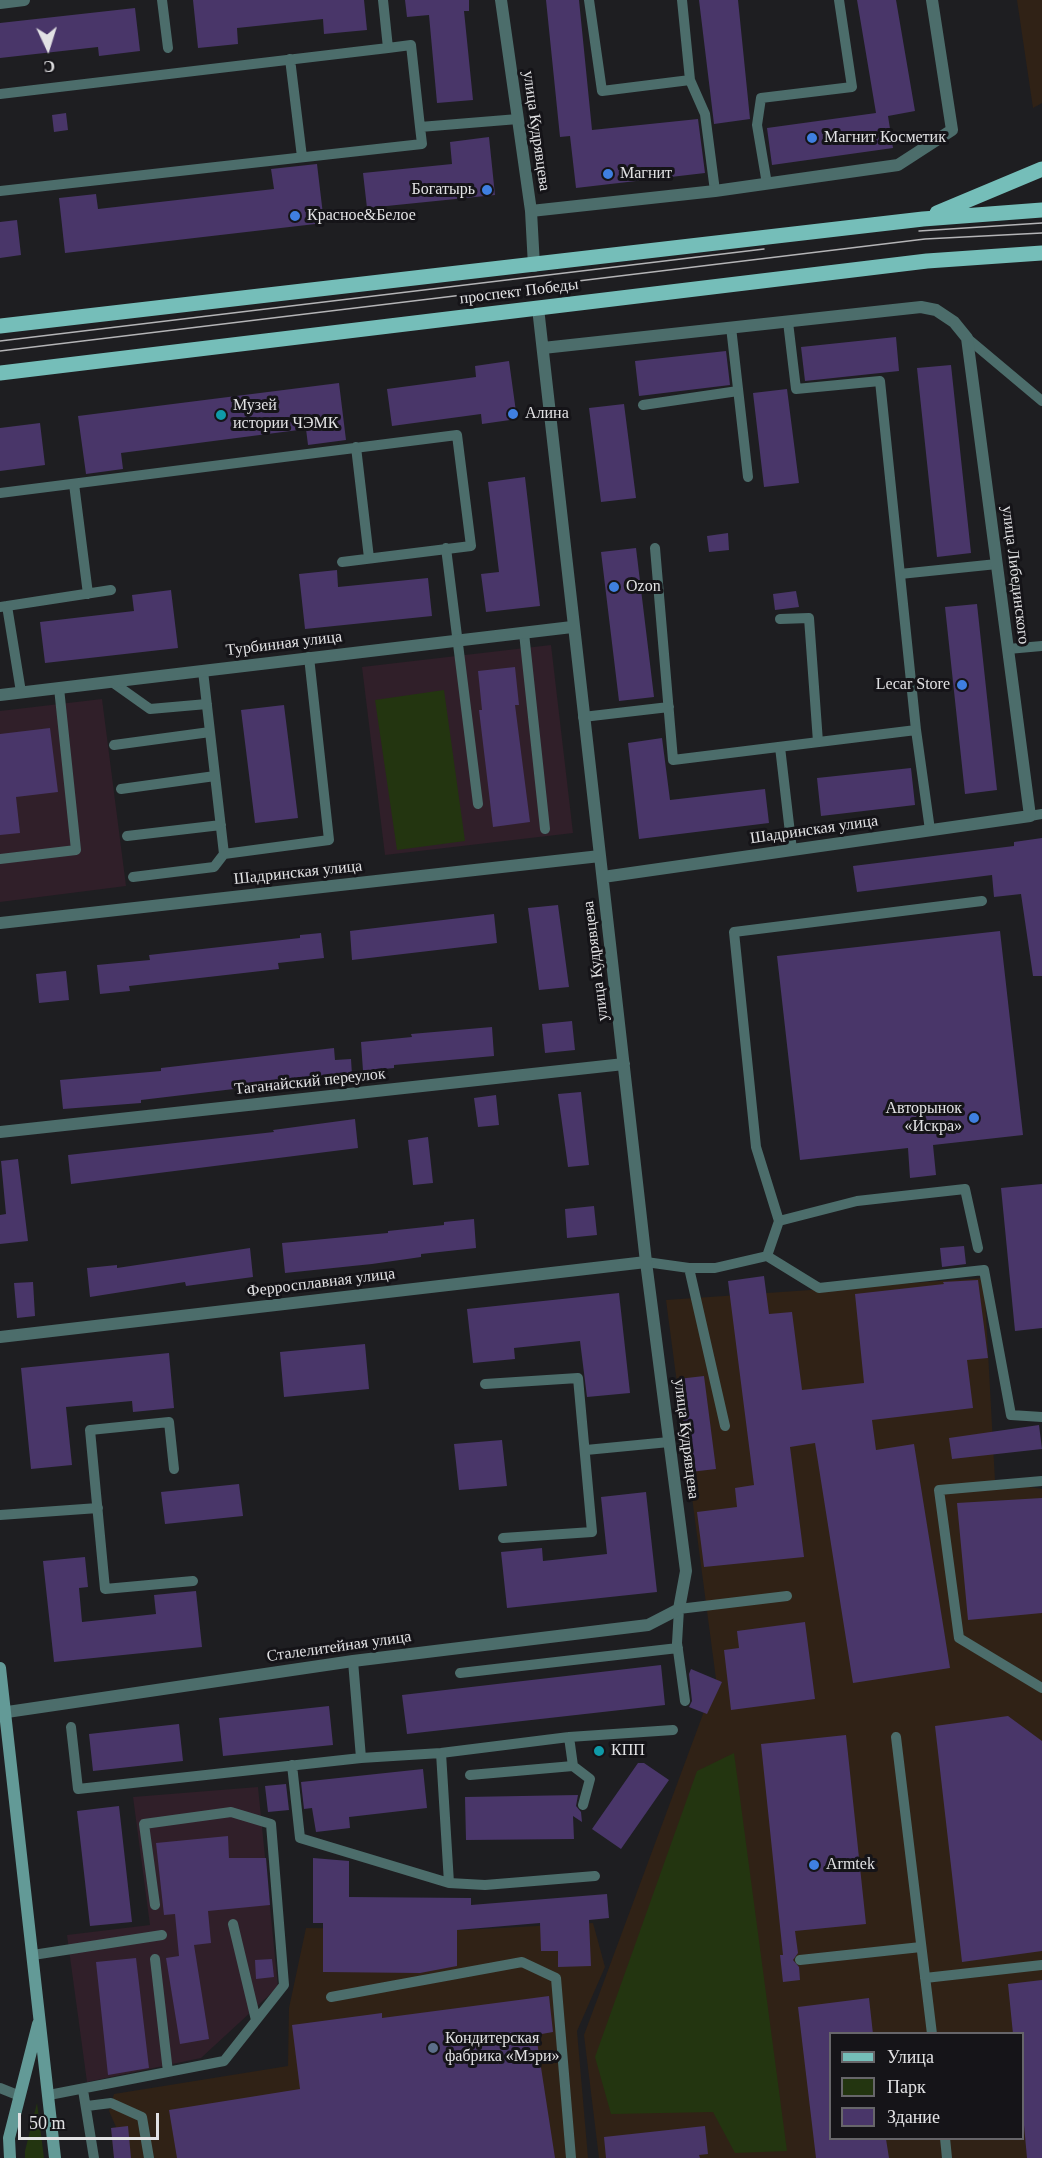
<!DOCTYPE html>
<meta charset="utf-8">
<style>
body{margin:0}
#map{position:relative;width:1042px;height:2158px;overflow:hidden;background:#1e1e21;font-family:"Times New Roman",serif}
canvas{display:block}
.legend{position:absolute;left:829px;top:2032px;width:195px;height:108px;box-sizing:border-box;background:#151418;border:2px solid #67666a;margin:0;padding:8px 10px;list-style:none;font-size:18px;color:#e2e2e4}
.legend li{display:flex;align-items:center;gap:12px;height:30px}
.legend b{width:30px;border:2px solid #67666a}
.north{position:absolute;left:18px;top:18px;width:60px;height:60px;-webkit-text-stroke:4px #151418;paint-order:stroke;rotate:176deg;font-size:16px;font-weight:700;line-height:24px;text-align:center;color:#e2e2e4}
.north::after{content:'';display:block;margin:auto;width:21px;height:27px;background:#e2e2e4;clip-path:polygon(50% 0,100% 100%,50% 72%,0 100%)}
.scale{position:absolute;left:18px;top:2113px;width:141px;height:27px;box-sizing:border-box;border:3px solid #e2e2e4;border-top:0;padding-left:8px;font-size:18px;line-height:21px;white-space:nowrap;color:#e2e2e4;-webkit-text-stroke:4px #151418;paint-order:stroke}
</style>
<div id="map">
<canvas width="1042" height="2158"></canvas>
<ul class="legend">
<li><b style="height:8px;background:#75beb9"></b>Улица</li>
<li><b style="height:16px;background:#233510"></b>Парк</li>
<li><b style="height:16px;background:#493669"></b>Здание</li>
</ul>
<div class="north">С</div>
<div class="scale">50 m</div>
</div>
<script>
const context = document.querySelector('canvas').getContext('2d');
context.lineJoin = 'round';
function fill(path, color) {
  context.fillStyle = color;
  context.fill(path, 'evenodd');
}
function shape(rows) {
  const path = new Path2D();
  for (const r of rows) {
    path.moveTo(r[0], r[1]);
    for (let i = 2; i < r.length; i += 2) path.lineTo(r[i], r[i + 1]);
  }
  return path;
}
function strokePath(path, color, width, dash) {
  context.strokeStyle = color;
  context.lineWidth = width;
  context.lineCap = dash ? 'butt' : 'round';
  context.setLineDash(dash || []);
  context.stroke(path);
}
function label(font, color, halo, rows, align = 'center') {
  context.font = font + ' "Times New Roman",serif';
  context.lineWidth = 6;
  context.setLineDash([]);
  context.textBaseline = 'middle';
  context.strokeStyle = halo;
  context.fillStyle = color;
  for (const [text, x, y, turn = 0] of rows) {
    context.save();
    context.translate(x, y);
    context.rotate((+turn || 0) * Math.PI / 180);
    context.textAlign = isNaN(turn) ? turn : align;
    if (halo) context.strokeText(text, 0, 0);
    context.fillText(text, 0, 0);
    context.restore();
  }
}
fill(shape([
 [551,645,573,833,385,855,362,667],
 [102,699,126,886,0,902,0,711],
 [258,1787,278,1987,201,2058,87,2082,67,1935,150,1925,133,1797]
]), '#301f29');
fill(shape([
 [1017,0,1042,0,1042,103,1033,108],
 [984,1278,995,1481,1042,1489,1042,2158,599,2158,584,2035,716,1679,666,1300],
 [830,2034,1022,2034,1022,2138,830,2138],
 [593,1923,605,1967,577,2031,588,2158,114,2158,111,2128,116,2127,109,2111,114,2094,288,2066,289,2008,306,1928,463,1930]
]), '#302216');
fill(shape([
 [444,690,465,841,397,850,375,700],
 [734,1753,787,2151,735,2153,713,2112,611,2114,595,2057,697,1771],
 [37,2103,44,2158,25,2158,25,2151]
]), '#233510');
fill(shape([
 [193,0,364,0,367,30,324,34,323,19,237,28,238,44,198,48],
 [405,0,469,0,469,11,464,11,473,100,437,103,429,15,407,17],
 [546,0,579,0,592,130,698,119,705,173,576,188,570,136,560,137],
 [699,0,738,0,750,119,714,124],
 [857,0,896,0,915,111,888,116,893,148,772,165,767,128,876,113],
 [135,8,140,51,99,56,98,47,0,58,0,23],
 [66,113,68,130,54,132,52,115],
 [489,137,495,195,367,208,363,173,452,164,450,142],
 [317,164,324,223,65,253,59,198,96,194,98,209,274,189,271,169],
 [17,220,21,255,0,258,0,222],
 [896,337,899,371,805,381,801,347],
 [726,351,730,385,639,396,635,361],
 [509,361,517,419,482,424,481,414,392,426,387,389,476,377,475,366],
 [951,365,971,553,937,557,917,368],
 [339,383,346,440,308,445,306,429,121,453,123,469,86,474,78,416],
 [787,389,799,483,764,487,753,393],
 [624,404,636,498,601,502,589,408],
 [40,423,45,465,0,471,0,428],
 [525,477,540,606,486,612,481,574,499,572,488,482],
 [728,533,729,550,709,552,707,536],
 [636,548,654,697,619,701,601,552],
 [337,570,338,587,428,578,432,616,305,629,299,574],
 [171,590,178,648,45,663,40,622,134,611,132,595],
 [796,591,799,607,775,610,773,594],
 [977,604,997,790,965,794,945,607],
 [515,667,519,705,515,705,530,822,493,827,479,710,482,710,478,671],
 [284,705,298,818,255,823,241,710],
 [50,728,58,792,16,797,20,833,0,835,0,734],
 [662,738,670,800,765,789,769,823,639,839,628,743],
 [911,768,915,805,821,816,817,778],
 [1042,838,1042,976,1033,976,1021,894,994,897,992,875,857,892,853,866,1014,846,1014,842],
 [558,905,569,987,539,990,528,908],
 [494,914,497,943,352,960,350,931],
 [1000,931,1023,1135,933,1145,936,1175,910,1178,908,1148,800,1160,777,956],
 [321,933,324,958,278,963,279,969,129,986,130,991,100,994,97,965,150,960,149,955,300,938,300,935],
 [66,971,69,1000,39,1003,36,974],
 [572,1021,575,1050,545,1053,542,1024],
 [492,1027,494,1056,394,1065,394,1068,363,1071,361,1042,412,1037,411,1034],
 [334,1048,335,1060,351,1059,352,1075,141,1100,141,1103,63,1109,60,1080,161,1071,161,1068],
 [581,1092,589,1165,568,1167,558,1094],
 [496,1095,499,1125,478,1127,474,1098],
 [355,1119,358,1148,71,1184,68,1155,274,1132,273,1130],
 [428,1137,433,1183,413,1185,408,1140],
 [18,1159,28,1241,0,1244,0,1215,6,1214,1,1161],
 [1042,1184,1042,1328,1015,1331,1001,1188],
 [594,1206,597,1235,567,1238,565,1209],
 [474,1219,476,1248,421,1254,421,1257,372,1264,285,1273,282,1243,388,1233,388,1231,444,1225,444,1222],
 [964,1246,966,1264,942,1267,940,1248],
 [250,1248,253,1277,186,1286,185,1282,90,1297,87,1268,117,1265,117,1268],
 [764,1276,769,1314,792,1312,802,1390,864,1383,855,1294,944,1284,943,1282,978,1280,988,1358,967,1360,973,1408,872,1420,876,1450,914,1444,950,1668,853,1683,815,1443,790,1447,804,1557,704,1567,697,1512,737,1507,735,1488,754,1485,728,1281],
 [33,1282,35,1316,17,1318,14,1283],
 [619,1293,630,1393,587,1397,580,1341,514,1348,515,1359,473,1363,467,1309],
 [365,1344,369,1389,284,1397,280,1352],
 [169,1353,174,1408,133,1412,132,1401,66,1407,72,1465,31,1469,21,1368],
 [704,1376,716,1469,690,1472,678,1379],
 [1039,1425,1042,1449,952,1459,949,1438],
 [502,1440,507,1486,459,1490,454,1444],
 [239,1484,243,1516,165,1524,161,1492],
 [646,1492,657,1592,507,1608,501,1552,542,1548,543,1561,607,1554,601,1497],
 [1042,1498,1042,1613,968,1620,957,1503],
 [85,1557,88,1587,79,1588,82,1622,156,1614,154,1595,196,1591,202,1647,54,1662,43,1561],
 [805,1622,815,1699,731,1710,724,1650,739,1648,737,1631],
 [661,1665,665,1705,407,1734,402,1695],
 [691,1669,722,1682,707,1714,689,1707,692,1701,689,1674],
 [329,1706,333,1745,223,1756,219,1718],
 [1008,1716,1042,1741,1042,1951,962,1962,935,1726],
 [179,1724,183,1761,93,1771,89,1734],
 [846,1735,866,1924,795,1931,798,1953,793,1960,799,1967,800,1980,783,1982,780,1955,783,1955,761,1744],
 [638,1763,644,1763,669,1780,621,1849,592,1829],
 [423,1769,427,1808,349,1817,350,1828,316,1832,312,1808,304,1809,301,1782],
 [286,1784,289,1810,268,1812,265,1786],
 [578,1795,576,1806,581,1812,582,1822,573,1816,574,1839,466,1840,465,1797],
 [119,1806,132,1922,90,1926,77,1811],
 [228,1836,229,1858,266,1858,270,1905,208,1911,211,1943,194,1945,209,2039,180,2044,166,1958,179,1956,175,1914,164,1915,156,1843],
 [313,1858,349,1861,349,1897,471,1898,471,1905,607,1894,609,1918,589,1920,591,1966,558,1967,558,1951,541,1951,540,1923,457,1930,457,1966,420,1973,323,1972,323,1923,313,1923],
 [136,1958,149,2068,108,2075,96,1962],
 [272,1959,274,1977,256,1979,255,1960],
 [1042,1980,1042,2158,1027,2158,1023,2114,1023,2034,1013,2034,1008,1984],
 [549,1996,553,2032,536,2035,555,2158,177,2158,169,2110,300,2089,292,2025,382,2013,382,2018],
 [869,1998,873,2034,831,2034,831,2139,886,2139,889,2158,816,2158,798,2007],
 [128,2126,131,2158,114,2158,111,2128],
 [705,2126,708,2154,699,2155,700,2158,606,2158,604,2137]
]), '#493669');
strokePath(shape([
 [162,0,168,48],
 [383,0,388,48,411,45,420,127],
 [589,0,602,91,690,80],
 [682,0,690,80,705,114,715,191],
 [290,59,302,157],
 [0,94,388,48],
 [767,184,757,125,761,98,852,87,839,0],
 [0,191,422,144,420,127,518,119],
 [788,322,796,389,880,381,916,730,930,830],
 [731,327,748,477],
 [967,338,1042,401],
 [643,405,738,391],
 [356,447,369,558],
 [74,484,88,594],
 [0,493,457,435,471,546,342,562],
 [446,548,478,804],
 [655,548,673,760,916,730],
 [900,574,997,564],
 [7,606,21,692],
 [0,607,111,590],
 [780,619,809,618,818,742],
 [524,633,545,829],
 [1008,649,1042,646],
 [203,671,224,854,329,840,309,657],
 [112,682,150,709,207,704],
 [583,717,669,707],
 [114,745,210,732],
 [780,747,792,850],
 [121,789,215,776],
 [1030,816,1042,814],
 [127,836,221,825],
 [0,859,76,850,59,688],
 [133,877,214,867,224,854],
 [779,1221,857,1201,965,1189,978,1248],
 [767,1256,819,1288,984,1270,1011,1415,1042,1417],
 [646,1262,689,1268,715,1268,767,1256,779,1221,756,1147,734,932,982,901],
 [689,1268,725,1426],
 [485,1384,578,1378,592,1532,503,1538],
 [586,1450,669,1442],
 [174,1469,169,1422,90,1430,105,1589,193,1581],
 [1042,1481,939,1490,959,1638,1042,1688],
 [0,1515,98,1508],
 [353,1661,361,1758],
 [460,1673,678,1648],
 [685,1701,677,1643,679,1609,787,1596],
 [71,1727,78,1789,361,1758,441,1753,569,1737,673,1730],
 [569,1737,573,1766],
 [896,1737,932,2034],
 [441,1753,449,1883],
 [292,1765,300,1838,449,1883,485,1885,595,1876],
 [470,1775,573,1766,590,1779,583,1805],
 [233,1924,256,2020],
 [33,1955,162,1935],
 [155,1959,168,2072],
 [800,1960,921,1947],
 [925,1978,1042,1965],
 [331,1997,522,1962,556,1978,571,2158],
 [0,2088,20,2096],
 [83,2090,94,2158],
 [49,2095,224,2061,284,1985,271,1824,231,1812,144,1824,155,1905],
 [87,2106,111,2103,142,2117,149,2158],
 [945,2138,947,2158]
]), '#4c6d6b', 10);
strokePath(shape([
 [501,0,531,211,534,266],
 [0,3,24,0],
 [531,211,715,191,898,165,952,130,932,0],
 [543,348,921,307,936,310,954,322,967,338,1030,816,603,877],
 [0,695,572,627],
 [0,923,600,856],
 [0,1132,624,1064],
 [0,1337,646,1262],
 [0,1713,353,1661,648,1625,679,1609,686,1571,646,1262,538,308]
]), '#4c6d6b', 12);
strokePath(shape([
 [0,1668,55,2158],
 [10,2158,9,2138,38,2024]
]), '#639a97', 12);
strokePath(shape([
 [937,213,1042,169],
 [0,326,923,219,1042,210],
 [0,373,927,261,1042,253]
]), '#75beb9', 15);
strokePath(shape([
 [919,231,1042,223],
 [0,341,764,249],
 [0,351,925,239,1042,233]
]), '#b4b4b6', 1.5);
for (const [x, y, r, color] of [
 [812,138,6,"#3f7fe0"],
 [608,174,6,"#3f7fe0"],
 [487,190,6,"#3f7fe0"],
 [295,216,6,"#3f7fe0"],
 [513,414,6,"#3f7fe0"],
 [221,415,6,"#0f9aa8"],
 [614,587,6,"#3f7fe0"],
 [962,685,6,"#3f7fe0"],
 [974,1118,6,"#3f7fe0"],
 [599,1751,6,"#0f9aa8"],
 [814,1865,6,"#3f7fe0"],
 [433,2048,6,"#5c6f8a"]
]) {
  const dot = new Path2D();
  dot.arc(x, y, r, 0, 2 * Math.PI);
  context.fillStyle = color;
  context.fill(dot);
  strokePath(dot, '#151418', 2);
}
label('16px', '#e2e2e4', '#151418', [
 ["улица Кудрявцева",536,131,82],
 ["проспект Победы",519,292,-7],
 ["улица Либединского",1015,575,83],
 ["Турбинная улица",284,644,-7],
 ["Шадринская улица",814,830,-8],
 ["Шадринская улица",298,873,-6],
 ["улица Кудрявцева",596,961,-97],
 ["Таганайский переулок",310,1082,-6],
 ["Ферросплавная улица",321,1283,-7],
 ["улица Кудрявцева",686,1439,83],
 ["Сталелитейная улица",339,1647,-8]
]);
label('16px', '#e2e2e4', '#151418', [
 ["Магнит Косметик",824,138],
 ["Магнит",620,174],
 ["Богатырь",475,190,"right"],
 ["Красное&Белое",307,216],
 ["Музей",233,406],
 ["истории ЧЭМК",233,424],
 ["Алина",525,414],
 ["Ozon",626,587],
 ["Lecar Store",950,685,"right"],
 ["Авторынок",962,1109,"right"],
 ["«Искра»",962,1127,"right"],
 ["КПП",611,1751],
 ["Armtek",826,1865],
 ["Кондитерская",445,2039],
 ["фабрика «Мэри»",445,2057]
], 'left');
</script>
